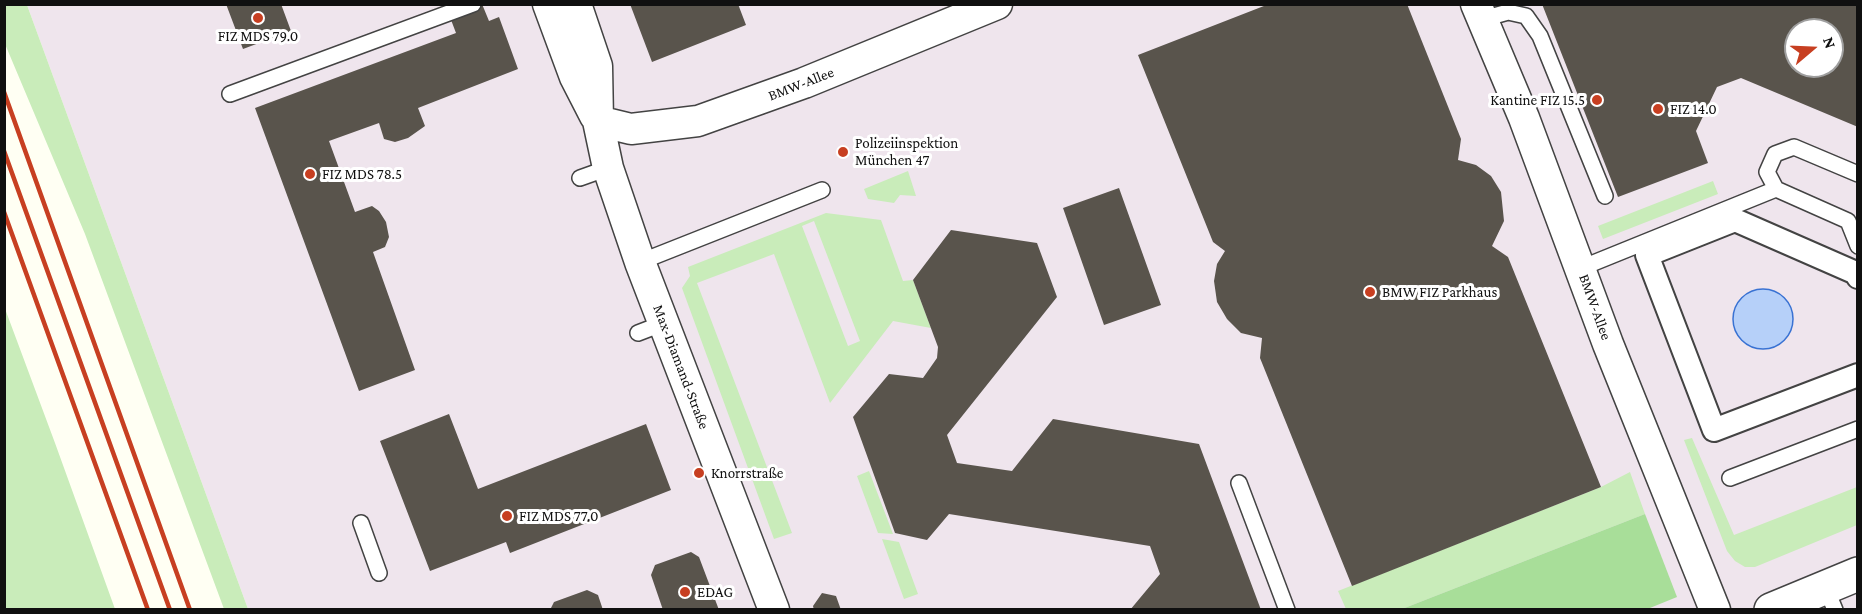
<!DOCTYPE html>
<meta charset="utf-8">
<style>
body{margin:0}
#map{position:relative;width:1862px;height:614px;overflow:hidden;background:#fffff3;font-family:"Crimson Pro",serif}
canvas{display:block}
.frame{position:absolute;inset:0;border:6px solid #101010;pointer-events:none}
.north{position:absolute;left:1784px;top:18px;width:60px;height:60px;box-sizing:border-box;background:#fff;border:2px solid #9f9f9f;border-radius:50%;rotate:71deg;font-size:16px;font-weight:700;line-height:24px;text-align:center;color:#101010}
.north::after{content:'';display:block;margin:auto;width:21px;height:27px;background:#c73f21;clip-path:polygon(50% 0,100% 100%,50% 72%,0 100%)}
</style>
<div id="map">
<canvas width="1862" height="614"></canvas>
<div class="frame"></div>
<div class="north">N</div>
</div>
<script>
const context = document.querySelector('canvas').getContext('2d');
context.lineJoin = 'round';
function fill(path, color) {
  context.fillStyle = color;
  context.fill(path, 'evenodd');
}
function shape(rows) {
  const path = new Path2D();
  for (const r of rows) {
    if (r.length === 3) {
      path.moveTo(r[0] + r[2], r[1]);
      path.arc(r[0], r[1], r[2], 0, 2 * Math.PI);
      continue;
    }
    path.moveTo(r[0], r[1]);
    for (let i = 2; i < r.length; i += 2) path.lineTo(r[i], r[i + 1]);
  }
  return path;
}
function strokePath(path, color, width, dash) {
  context.strokeStyle = color;
  context.lineWidth = width;
  context.lineCap = dash ? 'butt' : 'round';
  context.setLineDash(dash || []);
  context.stroke(path);
}
function label(font, color, halo, rows, align = 'center') {
  context.font = font + ' "Crimson Pro",serif';
  context.lineWidth = 6;
  context.setLineDash([]);
  context.textBaseline = 'middle';
  context.strokeStyle = halo;
  context.fillStyle = color;
  for (const [text, x, y, turn = 0] of rows) {
    context.save();
    context.translate(x, y);
    context.rotate((+turn || 0) * Math.PI / 180);
    context.textAlign = isNaN(turn) ? turn : align;
    if (halo) context.strokeText(text, 0, 0);
    context.fillText(text, 0, 0);
    context.restore();
  }
}
fill(shape([
 [27,5,1857,5,1857,609,248,609],
 [1796,30,1832,30,1832,66,1796,66]
]), '#efe5ed');
fill(shape([
 [4,5,27,5,248,609,224,609,85,234,5,44],
 [908,171,916,196,900,195,894,203,868,199,864,189],
 [1713,181,1718,194,1603,239,1598,226],
 [826,213,881,220,903,281,913,280,931,328,893,321,830,403,774,254,697,283,792,533,774,539,682,288,690,276,688,267],
 [814,221,860,341,848,346,802,226],
 [4,306,55,443,115,609,5,609],
 [1692,438,1734,535,1857,487,1857,525,1755,567,1745,567,1735,561,1727,551,1684,440],
 [869,471,893,534,878,533,857,476],
 [1630,472,1645,514,1402,609,1346,609,1338,591,1601,487],
 [882,539,899,542,918,594,904,599]
]), '#c9ecba');
fill(shape([
 [1645,514,1677,597,1645,610,1402,609]
]), '#a8de99');
const water = shape([
 [1763,319,30]
]);
fill(water, '#b6d0f9');
strokePath(water, '#3972d3', 1.5);
fill(shape([
 [226,4,281,4,291,31,243,49],
 [445,4,482,4,489,21,499,17,518,69,418,108,425,126,408,138,395,142,384,139,379,123,329,141,355,212,372,206,379,211,386,222,389,237,385,247,373,252,415,370,359,391,255,108,456,33],
 [630,4,738,4,746,25,652,62],
 [1269,4,1407,4,1461,139,1458,160,1476,165,1491,176,1501,192,1504,221,1492,246,1508,257,1601,487,1352,586,1260,358,1262,338,1241,333,1227,319,1217,302,1214,281,1217,264,1225,251,1213,242,1138,55],
 [1542,4,1858,4,1858,127,1741,78,1717,87,1696,131,1708,163,1618,197],
 [1796,30,1832,30,1832,66,1796,66],
 [1119,188,1161,305,1104,325,1063,208],
 [951,230,1037,243,1057,297,947,435,957,463,1012,471,1053,419,1199,444,1261,610,1130,610,1160,574,1150,546,949,514,927,540,895,533,853,417,889,374,923,378,937,358,938,347,913,280],
 [449,414,478,489,646,424,671,490,510,553,506,542,430,571,380,441],
 [691,552,699,557,719,610,663,610,651,575,655,565],
 [587,590,598,595,603,610,550,610,554,602],
 [822,593,836,596,841,610,814,610,813,606]
]), '#59544c');
const service = shape([
 [1483,19,1508,12,1526,16,1540,36,1605,196],
 [230,94,473,4],
 [580,178,608,168],
 [1776,189,1767,172,1775,154,1794,147,1858,174],
 [640,262,822,190],
 [1581,268,1776,189,1848,221,1858,246],
 [638,333,664,323],
 [1730,478,1858,429],
 [1239,483,1287,610],
 [361,523,379,573],
 [1826,588,1835,610]
]);
const pedestrian = shape([
 [1858,277,1856,273,1735,220,1647,255,1714,430,1858,375]
]);
const minor = shape([
 [548,4,575,77,595,116],
 [576,4,597,66,598,121,608,168,640,262,774,610],
 [1476,4,1524,118,1608,344,1715,610],
 [598,121,631,129,698,121,804,83,997,4]
]);
const tertiary = shape([
 [1771,610,1858,574]
]);
strokePath(service, '#434343', 18);
strokePath(pedestrian, '#434343', 26);
strokePath(minor, '#434343', 33);
strokePath(tertiary, '#434343', 36);
strokePath(service, '#fff', 15);
strokePath(pedestrian, '#fff', 22);
strokePath(minor, '#fff', 30);
strokePath(tertiary, '#fff', 33);
strokePath(shape([
 [4,92,190,610],
 [4,151,170,610],
 [4,212,148,610]
]), '#c73f21', 4.5);
for (const [x, y, r, color] of [
 [258,18,6,"#c73f21"],
 [1597,100,6,"#c73f21"],
 [1658,109,6,"#c73f21"],
 [843,152,6,"#c73f21"],
 [310,174,6,"#c73f21"],
 [1370,292,6,"#c73f21"],
 [699,473,6,"#c73f21"],
 [507,516,6,"#c73f21"],
 [685,592,6,"#c73f21"]
]) {
  const dot = new Path2D();
  dot.arc(x, y, r, 0, 2 * Math.PI);
  context.fillStyle = color;
  context.fill(dot);
  strokePath(dot, '#fff', 2);
}
label('15px', '#101010', '#fff', [
 ["FIZ MDS 79.0",258,36,"center"],
 ["Kantine FIZ 15.5",1585,100,"right"],
 ["FIZ 14.0",1670,109],
 ["Polizeiinspektion",855,143],
 ["München 47",855,160],
 ["FIZ MDS 78.5",322,174],
 ["BMW FIZ Parkhaus",1382,292],
 ["Knorrstraße",711,473],
 ["FIZ MDS 77.0",519,516],
 ["EDAG",697,592]
], 'left');
label('15px', '#101010', '#fff', [
 ["BMW-Allee",801,84,-21],
 ["BMW-Allee",1595,307,70],
 ["Max-Diamand-Straße",681,367,69]
]);
</script>
